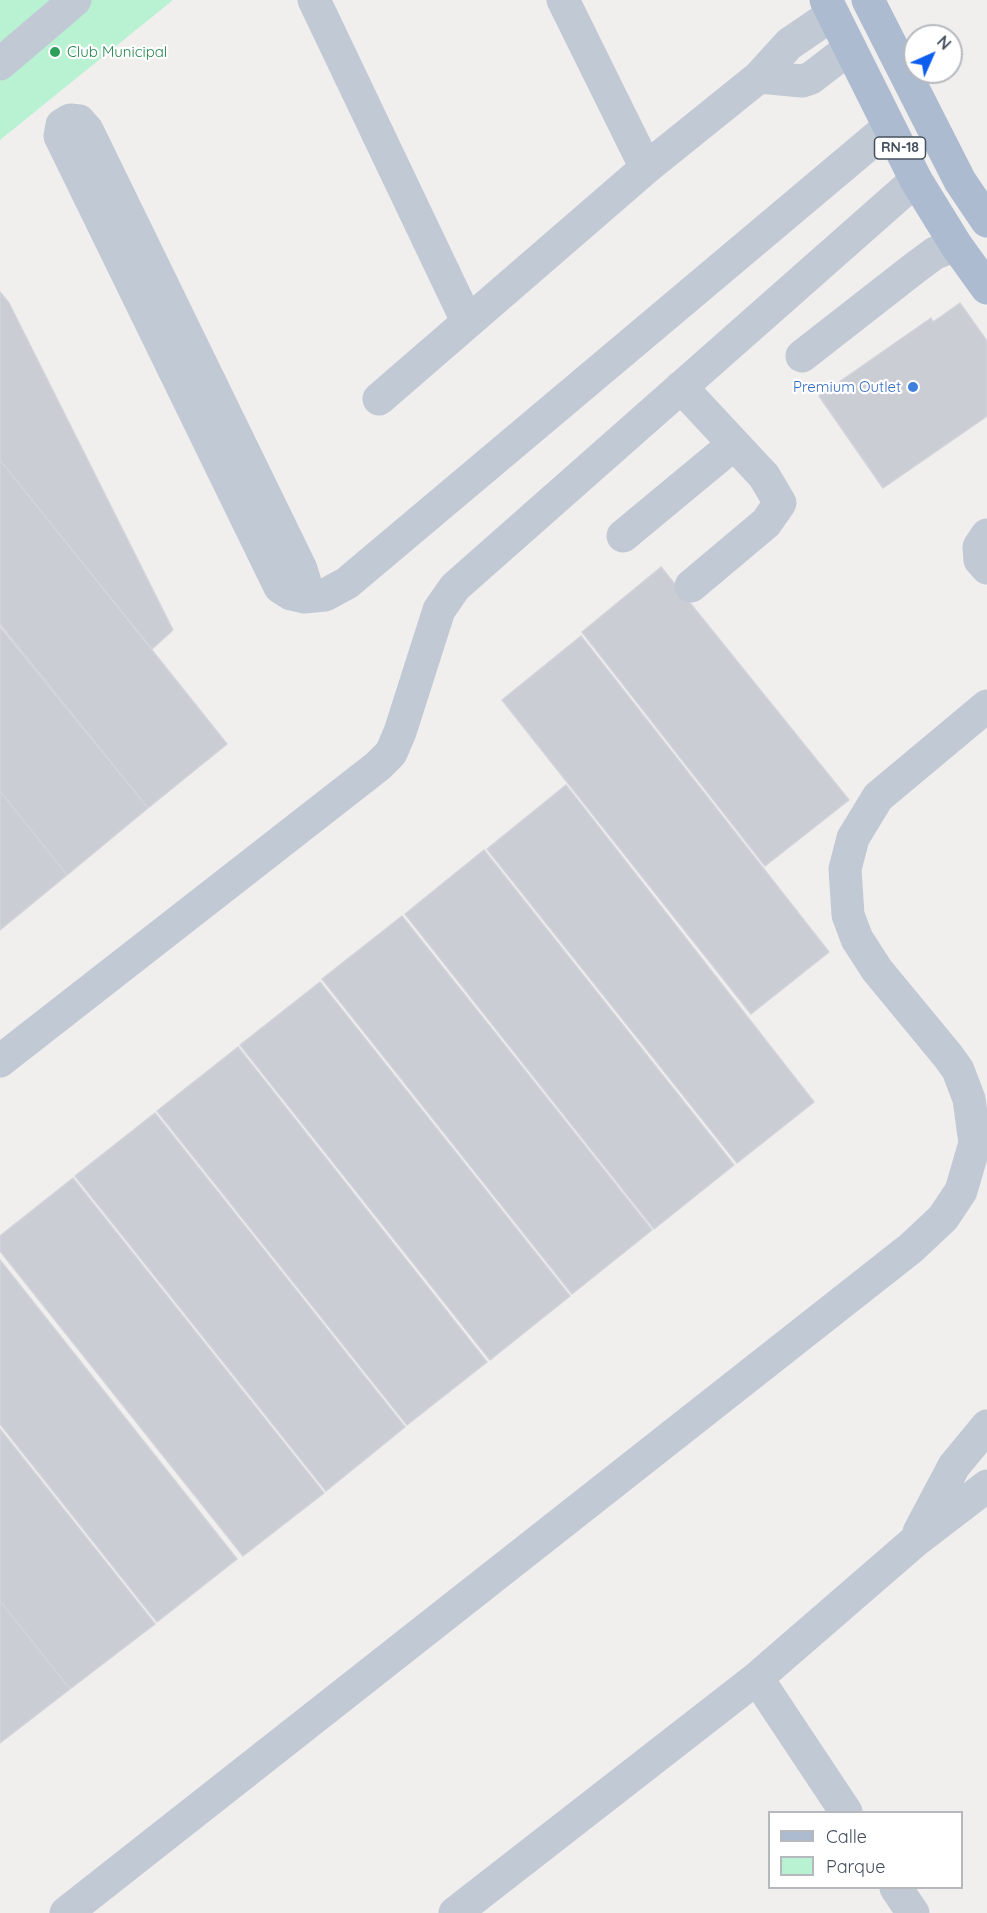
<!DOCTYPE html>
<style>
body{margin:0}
#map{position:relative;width:987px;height:1913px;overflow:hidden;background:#f1eeee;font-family:Quicksand,sans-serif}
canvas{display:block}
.legend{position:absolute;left:768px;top:1811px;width:195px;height:78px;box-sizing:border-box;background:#fff;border:2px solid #b5b9be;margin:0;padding:8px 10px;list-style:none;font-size:18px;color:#45505d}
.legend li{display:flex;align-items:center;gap:12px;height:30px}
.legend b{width:30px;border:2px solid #b5b9be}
.north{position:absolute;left:903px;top:24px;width:60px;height:60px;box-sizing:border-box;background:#fff;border:2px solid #b5b9be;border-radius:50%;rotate:45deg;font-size:16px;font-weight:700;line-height:24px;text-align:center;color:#45505d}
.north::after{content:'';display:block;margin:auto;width:21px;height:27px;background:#0b5eee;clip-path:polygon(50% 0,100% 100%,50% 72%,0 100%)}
</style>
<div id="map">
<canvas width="987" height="1913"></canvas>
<ul class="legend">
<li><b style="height:8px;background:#acbbd0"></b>Calle</li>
<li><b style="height:16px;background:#b9f2d3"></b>Parque</li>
</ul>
<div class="north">N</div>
</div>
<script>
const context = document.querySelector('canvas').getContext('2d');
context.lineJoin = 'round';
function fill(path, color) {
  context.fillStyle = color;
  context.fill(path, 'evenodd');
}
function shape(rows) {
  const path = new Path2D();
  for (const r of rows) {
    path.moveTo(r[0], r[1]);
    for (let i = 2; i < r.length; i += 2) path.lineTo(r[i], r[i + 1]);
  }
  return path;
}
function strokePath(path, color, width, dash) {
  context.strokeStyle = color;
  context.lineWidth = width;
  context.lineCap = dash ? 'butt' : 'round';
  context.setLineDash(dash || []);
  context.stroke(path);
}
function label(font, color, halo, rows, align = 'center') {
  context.font = font + ' Quicksand,sans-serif';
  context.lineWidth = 4.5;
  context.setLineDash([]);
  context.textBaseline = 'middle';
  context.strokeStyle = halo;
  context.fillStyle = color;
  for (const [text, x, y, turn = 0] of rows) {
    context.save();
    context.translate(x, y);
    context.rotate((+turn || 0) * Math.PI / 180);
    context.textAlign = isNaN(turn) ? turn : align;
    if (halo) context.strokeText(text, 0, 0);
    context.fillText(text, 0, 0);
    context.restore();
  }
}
fill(shape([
 [0,0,173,0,0,140]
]), '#b9f2d3');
const building = shape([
 [0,292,9,303,173,630,152,649,0,460,0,292],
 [960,303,987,341,987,416,883,488,819,396,931,318,933,322,960,303],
 [0,460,227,744,148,808,0,624,0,460],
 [661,567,849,800,765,866,582,632,661,567],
 [0,627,148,808,67,875,0,791,0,627],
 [581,636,829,952,751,1014,502,700,581,636],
 [566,785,814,1102,737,1163,487,849,566,785],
 [0,791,67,875,0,930,0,791],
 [484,850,734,1165,654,1229,405,914,484,850],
 [402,916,652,1230,572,1294,322,979,402,916],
 [320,982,570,1296,490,1360,240,1045,320,982],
 [238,1047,487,1362,407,1425,157,1111,238,1047],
 [155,1113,405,1427,326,1491,75,1176,155,1113],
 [73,1178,324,1493,243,1556,0,1251,0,1236,73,1178],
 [0,1260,237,1559,157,1622,0,1424,0,1260],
 [0,1429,155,1624,70,1689,0,1601,0,1429],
 [0,1601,70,1689,0,1743,0,1601]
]);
fill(building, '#cacdd4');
strokePath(building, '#d2d4db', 1.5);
strokePath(shape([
 [314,0,467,321],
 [563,0,646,168],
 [0,64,75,0],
 [759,77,802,81,811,78,850,48],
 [802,356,916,267,935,253,956,245],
 [681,387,764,476,780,503,766,523,691,586],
 [379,399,646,168,759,77,789,44,833,14],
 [987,535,979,547,980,560,987,568],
 [623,536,734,444],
 [304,597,305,582,301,569,87,130,79,121,70,120,62,125,60,136,280,587,291,594,304,597,325,595,347,583,889,127],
 [0,1061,378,766,391,753,400,732,439,610,455,587,916,180],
 [919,1532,954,1466,987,1426],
 [757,1678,846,1812],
 [896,1888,913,1913],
 [66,1913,911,1248,943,1218,961,1191,975,1143,969,1099,958,1070,948,1056,877,970,857,939,848,915,845,869,853,838,878,797,987,706],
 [455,1913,757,1678,914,1542,987,1486]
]), '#c1c9d5', 33);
strokePath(shape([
 [826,0,916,180,956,245,987,288],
 [868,0,960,181,987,221]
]), '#acbbd0', 33);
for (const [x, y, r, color] of [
 [55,52,6,"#2e9e5b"],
 [913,387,6,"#3f7fe0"]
]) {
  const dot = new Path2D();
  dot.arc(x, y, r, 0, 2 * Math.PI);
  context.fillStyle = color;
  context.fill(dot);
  strokePath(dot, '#fff', 2);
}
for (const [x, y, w] of [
 [900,148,51]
]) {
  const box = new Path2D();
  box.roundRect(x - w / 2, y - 11, w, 22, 4.5);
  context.fillStyle = '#fff';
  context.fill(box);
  strokePath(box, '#45505d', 1.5);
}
label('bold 14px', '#45505d', null, [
 ["RN-18",900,148]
]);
label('15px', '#27864d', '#fff', [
 ["Club Municipal",67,52]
], 'left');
label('15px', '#366cbe', '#fff', [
 ["Premium Outlet",901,387]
], 'right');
</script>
